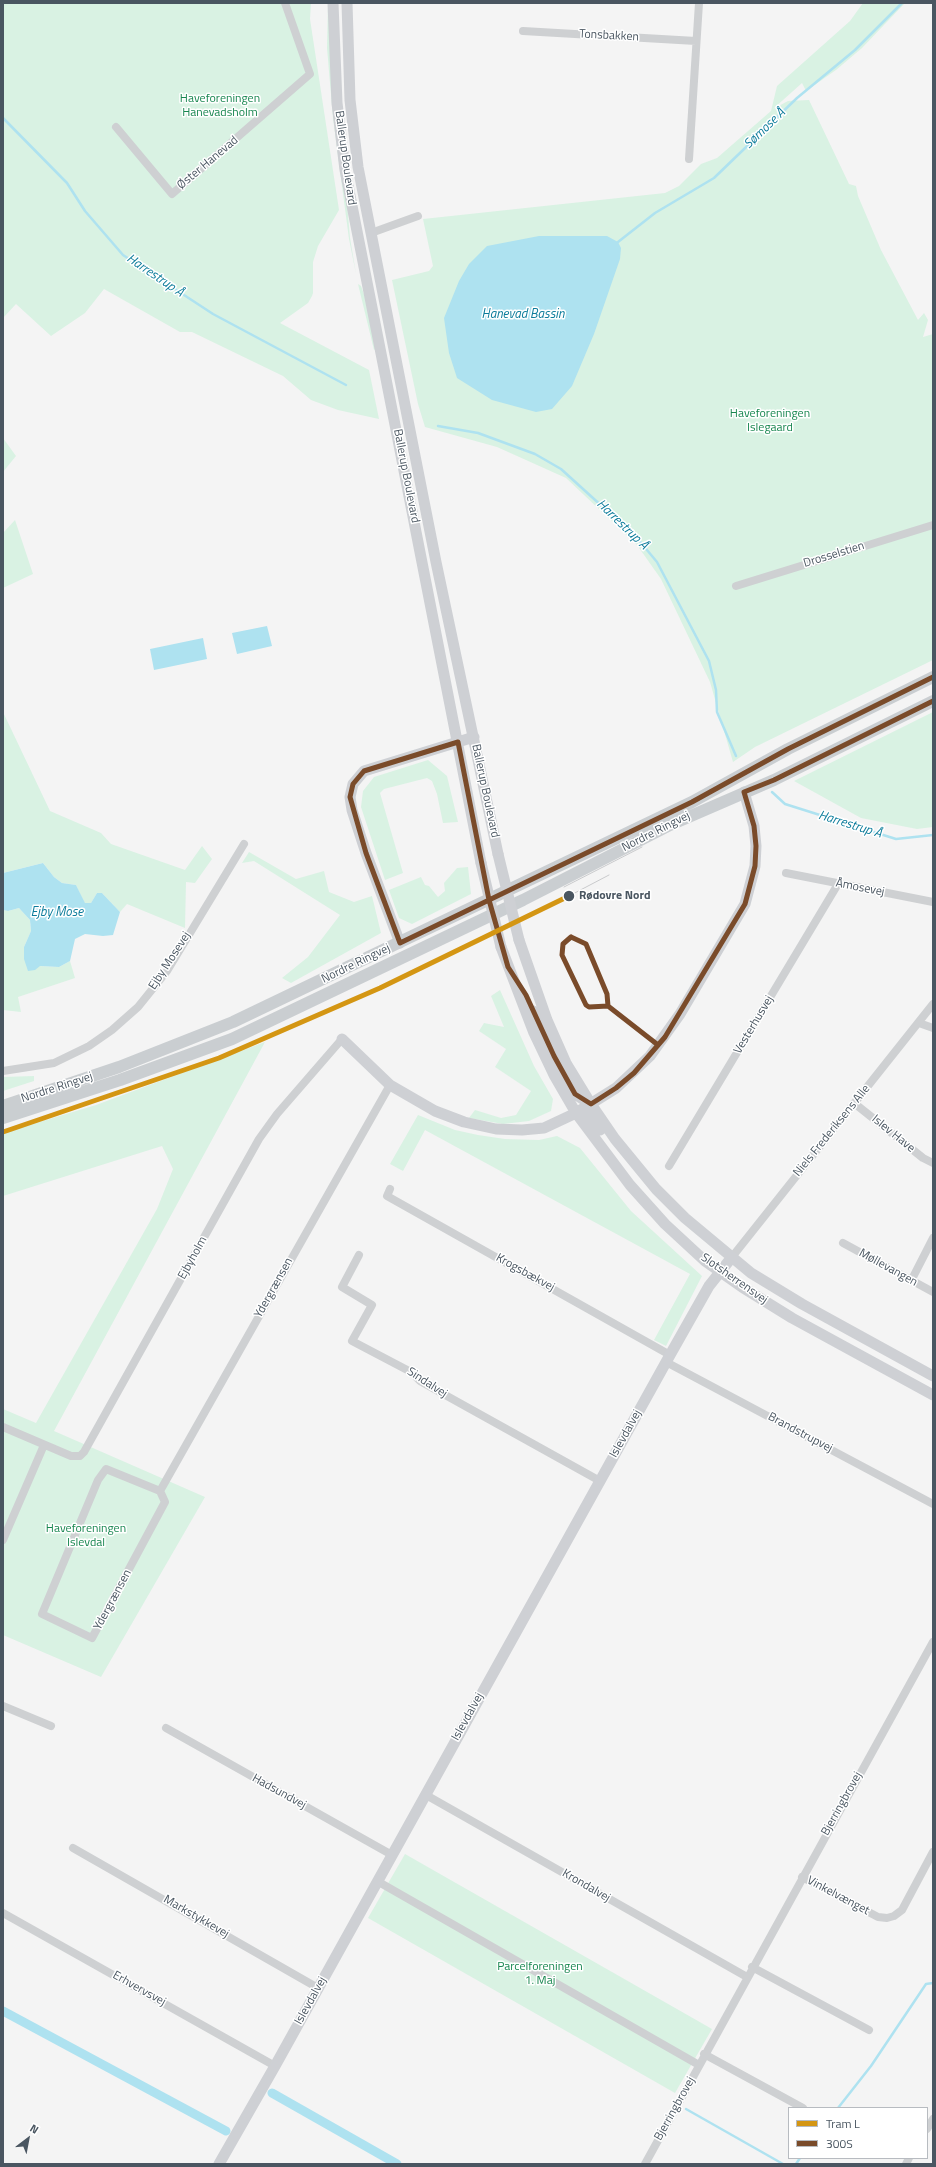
<!DOCTYPE html>
<meta charset="utf-8">
<style>
body{margin:0}
#map{position:relative;width:936px;height:2167px;overflow:hidden;background:#f4f4f4;font-family:"Titillium Web",sans-serif}
canvas{display:block}
.frame{position:absolute;inset:0;border:4px solid #4a5661;pointer-events:none}
.legend{position:absolute;left:788px;top:2107px;width:140px;height:52px;box-sizing:border-box;background:#fff;border:1px solid #b7bbc0;margin:0;padding:5px 7px;list-style:none;font-size:12px;color:#4a5661}
.legend li{display:flex;align-items:center;gap:8px;height:20px}
.legend b{width:20px;border:1px solid #b7bbc0}
.north{position:absolute;left:8px;top:2119px;width:40px;height:40px;-webkit-text-stroke:3px #fff;paint-order:stroke;rotate:32deg;font-size:11px;font-weight:700;line-height:16px;text-align:center;color:#4a5661}
.north::after{content:'';display:block;margin:auto;width:14px;height:18px;background:#4a5661;clip-path:polygon(50% 0,100% 100%,50% 72%,0 100%)}
</style>
<div id="map">
<canvas width="936" height="2167"></canvas>
<div class="frame"></div>
<ul class="legend">
<li><b style="height:5px;background:#d49613"></b>Tram L</li>
<li><b style="height:5px;background:#7a4b2a"></b>300S</li>
</ul>
<div class="north">N</div>
</div>
<script>
const context = document.querySelector('canvas').getContext('2d');
context.lineJoin = 'round';
function fill(path, color) {
  context.fillStyle = color;
  context.fill(path, 'evenodd');
}
function shape(rows) {
  const path = new Path2D();
  for (const r of rows) {
    path.moveTo(r[0], r[1]);
    for (let i = 2; i < r.length; i += 2) path.lineTo(r[i], r[i + 1]);
  }
  return path;
}
function strokePath(path, color, width, dash) {
  context.strokeStyle = color;
  context.lineWidth = width;
  context.lineCap = dash ? 'butt' : 'round';
  context.setLineDash(dash || []);
  context.stroke(path);
}
function label(font, color, halo, rows, align = 'center') {
  context.font = font + ' "Titillium Web",sans-serif';
  context.lineWidth = 3;
  context.setLineDash([]);
  context.textBaseline = 'middle';
  context.strokeStyle = halo;
  context.fillStyle = color;
  for (const [text, x, y, turn = 0] of rows) {
    context.save();
    context.translate(x, y);
    context.rotate((+turn || 0) * Math.PI / 180);
    context.textAlign = isNaN(turn) ? turn : align;
    if (halo) context.strokeText(text, 0, 0);
    context.fillText(text, 0, 0);
    context.restore();
  }
}
fill(shape([
 [3,3,311,3,310,19,339,210,318,246,313,262,313,293,312,296,308,303,280,323,369,370,379,419,338,410,311,400,283,376,192,332,180,332,104,289,85,313,51,336,16,304,3,318],
 [328,3,330,3,350,238,356,274,349,239,333,118,327,48],
 [863,3,905,3,862,48,836,70,806,91,802,83,773,109,788,101,809,100,849,184,856,186,858,196,881,250,918,320,924,313,928,320,923,337,933,334,933,660,755,747,733,762,710,682,661,579,637,545,566,478,497,447,425,427,418,404,392,280,429,271,433,266,423,219,665,193,679,186,701,164,717,158,771,111,777,86,850,21],
 [358,284,361,286,367,302,376,349,374,350],
 [3,438,16,456,3,472],
 [15,520,33,574,3,588,3,533],
 [3,712,50,811,101,833,111,844,185,870,202,846,212,859,195,883,186,882,185,928,127,904,120,912,102,893,97,893,91,903,85,904,76,885,62,883,54,877,43,863,3,873],
 [933,712,933,827,917,829,861,818,794,781],
 [428,760,447,776,458,822,443,823,437,794,432,781,427,778,384,789,380,793,403,873,385,880,361,807,363,791,374,777],
 [249,852,296,879,324,871,329,892,354,902,372,896,381,933,291,983,282,978,308,957,340,915,254,861,242,863],
 [468,867,471,894,412,924,399,918,389,890,421,877,425,885,429,886,438,897,445,891,444,883,457,868],
 [19,908,30,920,31,931,24,947,40,966,59,967,70,961,75,978,18,997,21,1012,3,1010,3,910,8,911],
 [500,990,534,1066,553,1099,551,1111,529,1121,503,1124,469,1118,475,1110,501,1118,516,1115,531,1091,495,1067,506,1049,479,1031,484,1023,504,1027,491,996],
 [265,1042,54,1431,205,1497,101,1677,3,1635,3,1409,36,1423,157,1209,173,1169,162,1146,3,1196,3,1133,96,1105],
 [34,1076,34,1081,3,1091,3,1077],
 [418,1115,455,1130,478,1135,505,1139,539,1140,557,1136,580,1148,631,1211,702,1276,666,1346,654,1340,690,1274,425,1130,403,1171,390,1164],
 [405,1854,712,2029,675,2093,368,1918]
]), '#d9f2e3');
fill(shape([
 [539,236,607,236,618,242,621,248,620,259,594,334,572,386,552,409,536,412,492,400,457,378,449,353,444,318,459,281,469,264,487,246],
 [267,626,272,646,237,654,232,633],
 [203,638,207,659,154,670,150,649],
 [43,863,54,877,62,883,76,885,85,903,91,903,97,893,102,893,120,912,113,935,103,936,85,934,75,939,70,961,59,967,40,966,35,970,28,971,24,959,24,947,31,931,30,920,19,908,8,911,3,910,3,873]
]), '#aee2f0');
strokePath(shape([
 [3,118,67,183,85,211,123,255,213,314,346,385],
 [618,242,655,213,714,178,797,98,855,50,902,3],
 [438,426,478,433,535,454,561,469,637,538,657,562,709,661,716,690,717,712,736,756],
 [772,792,785,804,896,839,933,835],
 [838,2108,871,2066,926,1984,933,1983],
 [686,2109,783,2164],
 [796,2164,800,2158]
]), '#aee2f0', 2.5);
strokePath(shape([
 [3,2011,226,2131],
 [272,2093,397,2164]
]), '#aee2f0', 9);
strokePath(shape([
 [523,31,696,41],
 [116,127,172,194,310,74,285,3],
 [689,159,699,3],
 [371,233,418,216],
 [736,586,933,525],
 [786,873,933,902],
 [919,1023,933,1028],
 [3,1071,54,1063,89,1046,112,1030,138,1007,167,971,244,844],
 [854,1103,923,1158,933,1163],
 [669,1166,838,884],
 [390,1189,387,1196,670,1355],
 [843,1243,933,1292],
 [359,1255,342,1287,372,1305,352,1341,411,1372,420,1381,600,1481],
 [732,1257,933,1004],
 [911,1281,933,1238],
 [666,1362,933,1504],
 [3,1427,71,1456,80,1456,84,1452,259,1139,277,1114,342,1039],
 [160,1491,165,1502,92,1638,42,1614,98,1480,106,1469,160,1491,390,1085],
 [3,1540,44,1445],
 [3,1706,51,1726],
 [166,1728,392,1855],
 [426,1795,747,1977],
 [73,1848,318,1988],
 [802,1877,878,1917,887,1918,894,1916,902,1910,933,1852],
 [377,1881,699,2065],
 [3,1913,275,2066],
 [752,1967,869,2030],
 [704,2054,803,2108],
 [927,2129,933,2119],
 [645,2164,933,1642],
 [906,2164,909,2158]
]), '#ced0d2', 8);
strokePath(shape([
 [333,3,337,103,345,170,481,863],
 [347,3,350,100,358,167,436,562,498,854],
 [519,940,547,1020,566,1063,591,1104,615,1139,656,1189,685,1218,751,1273,802,1304,933,1376],
 [400,943,366,853,352,810,350,797,353,784,364,771,474,737],
 [501,947,534,1033,554,1075,576,1113,630,1185,665,1224,705,1261,742,1287,792,1318,933,1395],
 [533,1011,554,1056,575,1094,589,1103],
 [342,1039,390,1085,435,1111,464,1122,496,1129,522,1130,544,1128,576,1113,616,1088,650,1056,680,1014,745,904,755,866,756,846,754,826,744,792],
 [576,1113,588,1116,600,1130],
 [219,2164,275,2066,670,1355,709,1286,732,1257]
]), '#ced0d4', 11);
strokePath(shape([
 [3,1106,119,1067,233,1022,692,802,788,749,933,677],
 [3,1118,120,1080,232,1039,523,900,670,825,774,780,933,701]
]), '#caced1', 12);
strokePath(shape([
 [564,887,642,847],
 [569,896,609,875]
]), '#c9cacc', 1);
strokePath(shape([
 [498,854,519,940],
 [481,863,501,947]
]), '#ced0d4', 11);
strokePath(shape([
 [458,742,489,900,400,943,366,853,350,797,353,784,364,771,458,742],
 [489,900,508,967,526,995,554,1056,575,1094,591,1104,616,1088,634,1073,665,1037,745,904,755,866,756,846,754,826,744,792,774,780,933,701],
 [489,900,692,802,788,749,933,677],
 [571,937,586,944,607,994,608,1006,589,1007,586,1005,562,955,563,944,571,937],
 [608,1006,658,1045]
]), '#7a4b2a', 5);
strokePath(shape([
 [3,1132,219,1058,380,988,569,896]
]), '#d49613', 5);
for (const [x, y, r, color] of [
 [569,896,6,"#4a5661"]
]) {
  const dot = new Path2D();
  dot.arc(x, y, r, 0, 2 * Math.PI);
  context.fillStyle = color;
  context.fill(dot);
  strokePath(dot, '#fff', 1.5);
}
label('12px', '#4a5661', '#fff', [
 ["Tonsbakken",609,36,3],
 ["Ballerup Boulevard",345,158,82],
 ["Øster Hanevad",208,163,-40],
 ["Ballerup Boulevard",406,476,79],
 ["Drosselstien",834,555,-17],
 ["Ballerup Boulevard",485,791,78],
 ["Nordre Ringvej",656,832,-27],
 ["Åmosevej",860,888,11],
 ["Ejby Mosevej",170,961,-57],
 ["Nordre Ringvej",356,964,-26],
 ["Vesterhusvej",754,1025,-59],
 ["Nordre Ringvej",57,1088,-18],
 ["Niels Frederiksens Alle",832,1131,-51],
 ["Islev Have",893,1134,39],
 ["Ejbyholm",193,1258,-61],
 ["Møllevangen",888,1268,29],
 ["Krogsbækvej",525,1273,29],
 ["Slotsherrensvej",734,1279,35],
 ["Ydergrænsen",274,1288,-61],
 ["Sindalvej",427,1383,33],
 ["Brandstrupvej",800,1433,28],
 ["Islevdalvej",626,1434,-61],
 ["Ydergrænsen",113,1600,-62],
 ["Islevdalvej",468,1717,-61],
 ["Hadsundvej",279,1792,29],
 ["Bjerringbrovej",842,1804,-61],
 ["Krondalvej",586,1886,30],
 ["Vinkelvænget",838,1896,28],
 ["Markstykkevej",196,1917,30],
 ["Erhvervsvej",139,1989,29],
 ["Islevdalvej",311,2001,-61],
 ["Bjerringbrovej",675,2109,-61]
]);
label('12px', '#17864f', '#fff', [
 ["Haveforeningen",220,99],
 ["Hanevadsholm",220,113],
 ["Haveforeningen",770,414],
 ["Islegaard",770,428],
 ["Haveforeningen",86,1529],
 ["Islevdal",86,1543],
 ["Parcelforeningen",540,1967],
 ["1. Maj",540,1981]
]);
label('bold 12px', '#4a5661', '#fff', [
 ["Rødovre Nord",579,896]
], 'left');
label('italic 13px', '#0c7c9b', '#fff', [
 ["Sømose Å",765,129,-44],
 ["Harrestrup Å",155,276,34],
 ["Hanevad Bassin",523,315],
 ["Harrestrup Å",622,525,44],
 ["Harrestrup Å",850,825,17],
 ["Ejby Mose",57,913]
]);
</script>
